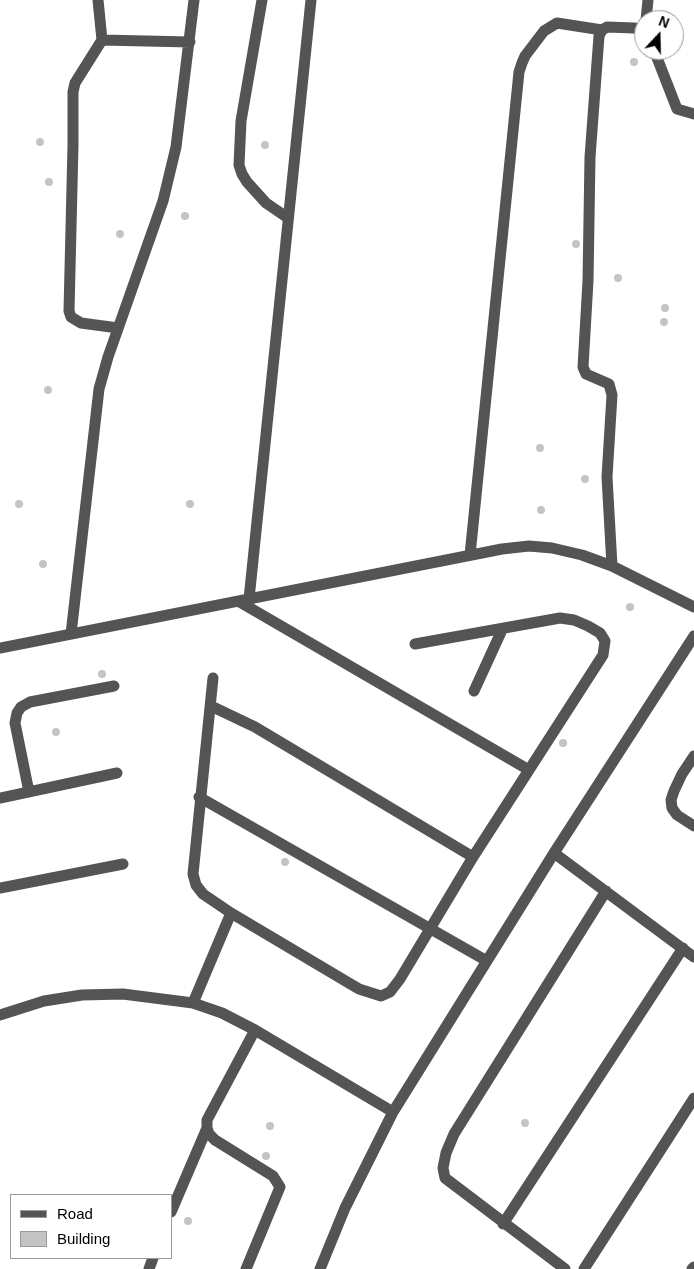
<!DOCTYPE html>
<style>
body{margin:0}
#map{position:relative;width:694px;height:1269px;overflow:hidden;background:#fff;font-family:Arial,sans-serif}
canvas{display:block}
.legend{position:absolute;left:10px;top:1194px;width:162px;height:65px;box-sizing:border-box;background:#fff;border:1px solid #999;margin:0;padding:6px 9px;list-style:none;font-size:15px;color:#000}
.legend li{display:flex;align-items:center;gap:10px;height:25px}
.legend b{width:25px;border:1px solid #999}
.north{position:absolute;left:634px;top:10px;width:50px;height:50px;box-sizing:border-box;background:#fff;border:1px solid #999;border-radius:50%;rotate:21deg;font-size:14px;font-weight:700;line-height:20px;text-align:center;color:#000}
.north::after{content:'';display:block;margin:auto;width:18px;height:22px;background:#000;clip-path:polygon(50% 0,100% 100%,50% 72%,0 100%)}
</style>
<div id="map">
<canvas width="694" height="1269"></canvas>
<ul class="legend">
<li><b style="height:6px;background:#545454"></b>Road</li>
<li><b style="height:14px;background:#c4c4c4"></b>Building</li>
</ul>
<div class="north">N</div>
</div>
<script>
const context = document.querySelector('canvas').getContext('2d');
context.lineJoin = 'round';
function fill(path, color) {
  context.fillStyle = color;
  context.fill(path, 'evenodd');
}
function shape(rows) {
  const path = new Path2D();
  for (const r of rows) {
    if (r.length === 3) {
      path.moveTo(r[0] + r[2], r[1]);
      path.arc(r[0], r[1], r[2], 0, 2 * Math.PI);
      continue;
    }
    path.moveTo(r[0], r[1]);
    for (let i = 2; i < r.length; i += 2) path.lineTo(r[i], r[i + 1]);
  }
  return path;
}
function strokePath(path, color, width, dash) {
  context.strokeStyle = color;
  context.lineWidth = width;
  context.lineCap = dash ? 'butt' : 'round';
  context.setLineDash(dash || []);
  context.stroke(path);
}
fill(shape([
 [634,62,4],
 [40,142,4],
 [265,145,4],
 [49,182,4],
 [185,216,4],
 [120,234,4],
 [576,244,4],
 [618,278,4],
 [665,308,4],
 [664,322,4],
 [48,390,4],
 [540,448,4],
 [585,479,4],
 [190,504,4],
 [19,504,4],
 [541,510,4],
 [43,564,4],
 [630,607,4],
 [102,674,4],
 [56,732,4],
 [563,743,4],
 [285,862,4],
 [525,1123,4],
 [270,1126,4],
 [266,1156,4],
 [188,1221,4]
]), '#c4c4c4');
strokePath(shape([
 [98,0,102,40],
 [262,0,241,121,239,165,242,174,247,182,266,203,288,218],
 [646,20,648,0],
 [602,30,599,36,590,157,588,281,583,367,586,374,609,384,612,395,607,477,612,566],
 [654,50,677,109,694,114],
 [118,328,81,323,71,317,69,311,73,145,73,92,75,83,102,40,190,42],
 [470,555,519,72,522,63,525,56,544,31,557,23,602,30,607,27,634,28,644,30],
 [249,599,311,0],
 [238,601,529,770],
 [71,634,99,389,108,357,163,201,176,147,194,0],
 [0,648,502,549,529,546,552,548,582,555,612,566,694,607],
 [213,678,193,874,196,885,203,894,231,913,359,989,381,996,390,992,400,979,473,857,603,655,605,641,600,633,588,626,574,620,560,618,415,644],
 [474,691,502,630],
 [211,706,255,727,473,857],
 [694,756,682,774,674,791,671,800,672,808,677,815,694,826],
 [29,792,15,723,17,713,21,707,30,702,114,686],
 [199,797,487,961],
 [0,798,117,773],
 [554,853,694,957],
 [0,888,123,864],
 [193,1003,231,913],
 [0,1015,44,1001,82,995,123,994,193,1003,222,1013,255,1030,393,1112],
 [171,1212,207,1128],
 [503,1224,683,948],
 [149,1269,153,1258],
 [246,1269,280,1187,273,1176,215,1140,209,1134,207,1128,207,1120,255,1030],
 [320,1269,345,1208,393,1112,554,853,694,636],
 [565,1269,445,1178,443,1168,446,1153,454,1134,606,891],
 [584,1269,694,1098],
 [692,1269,694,1267]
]), '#545454', 11);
</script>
